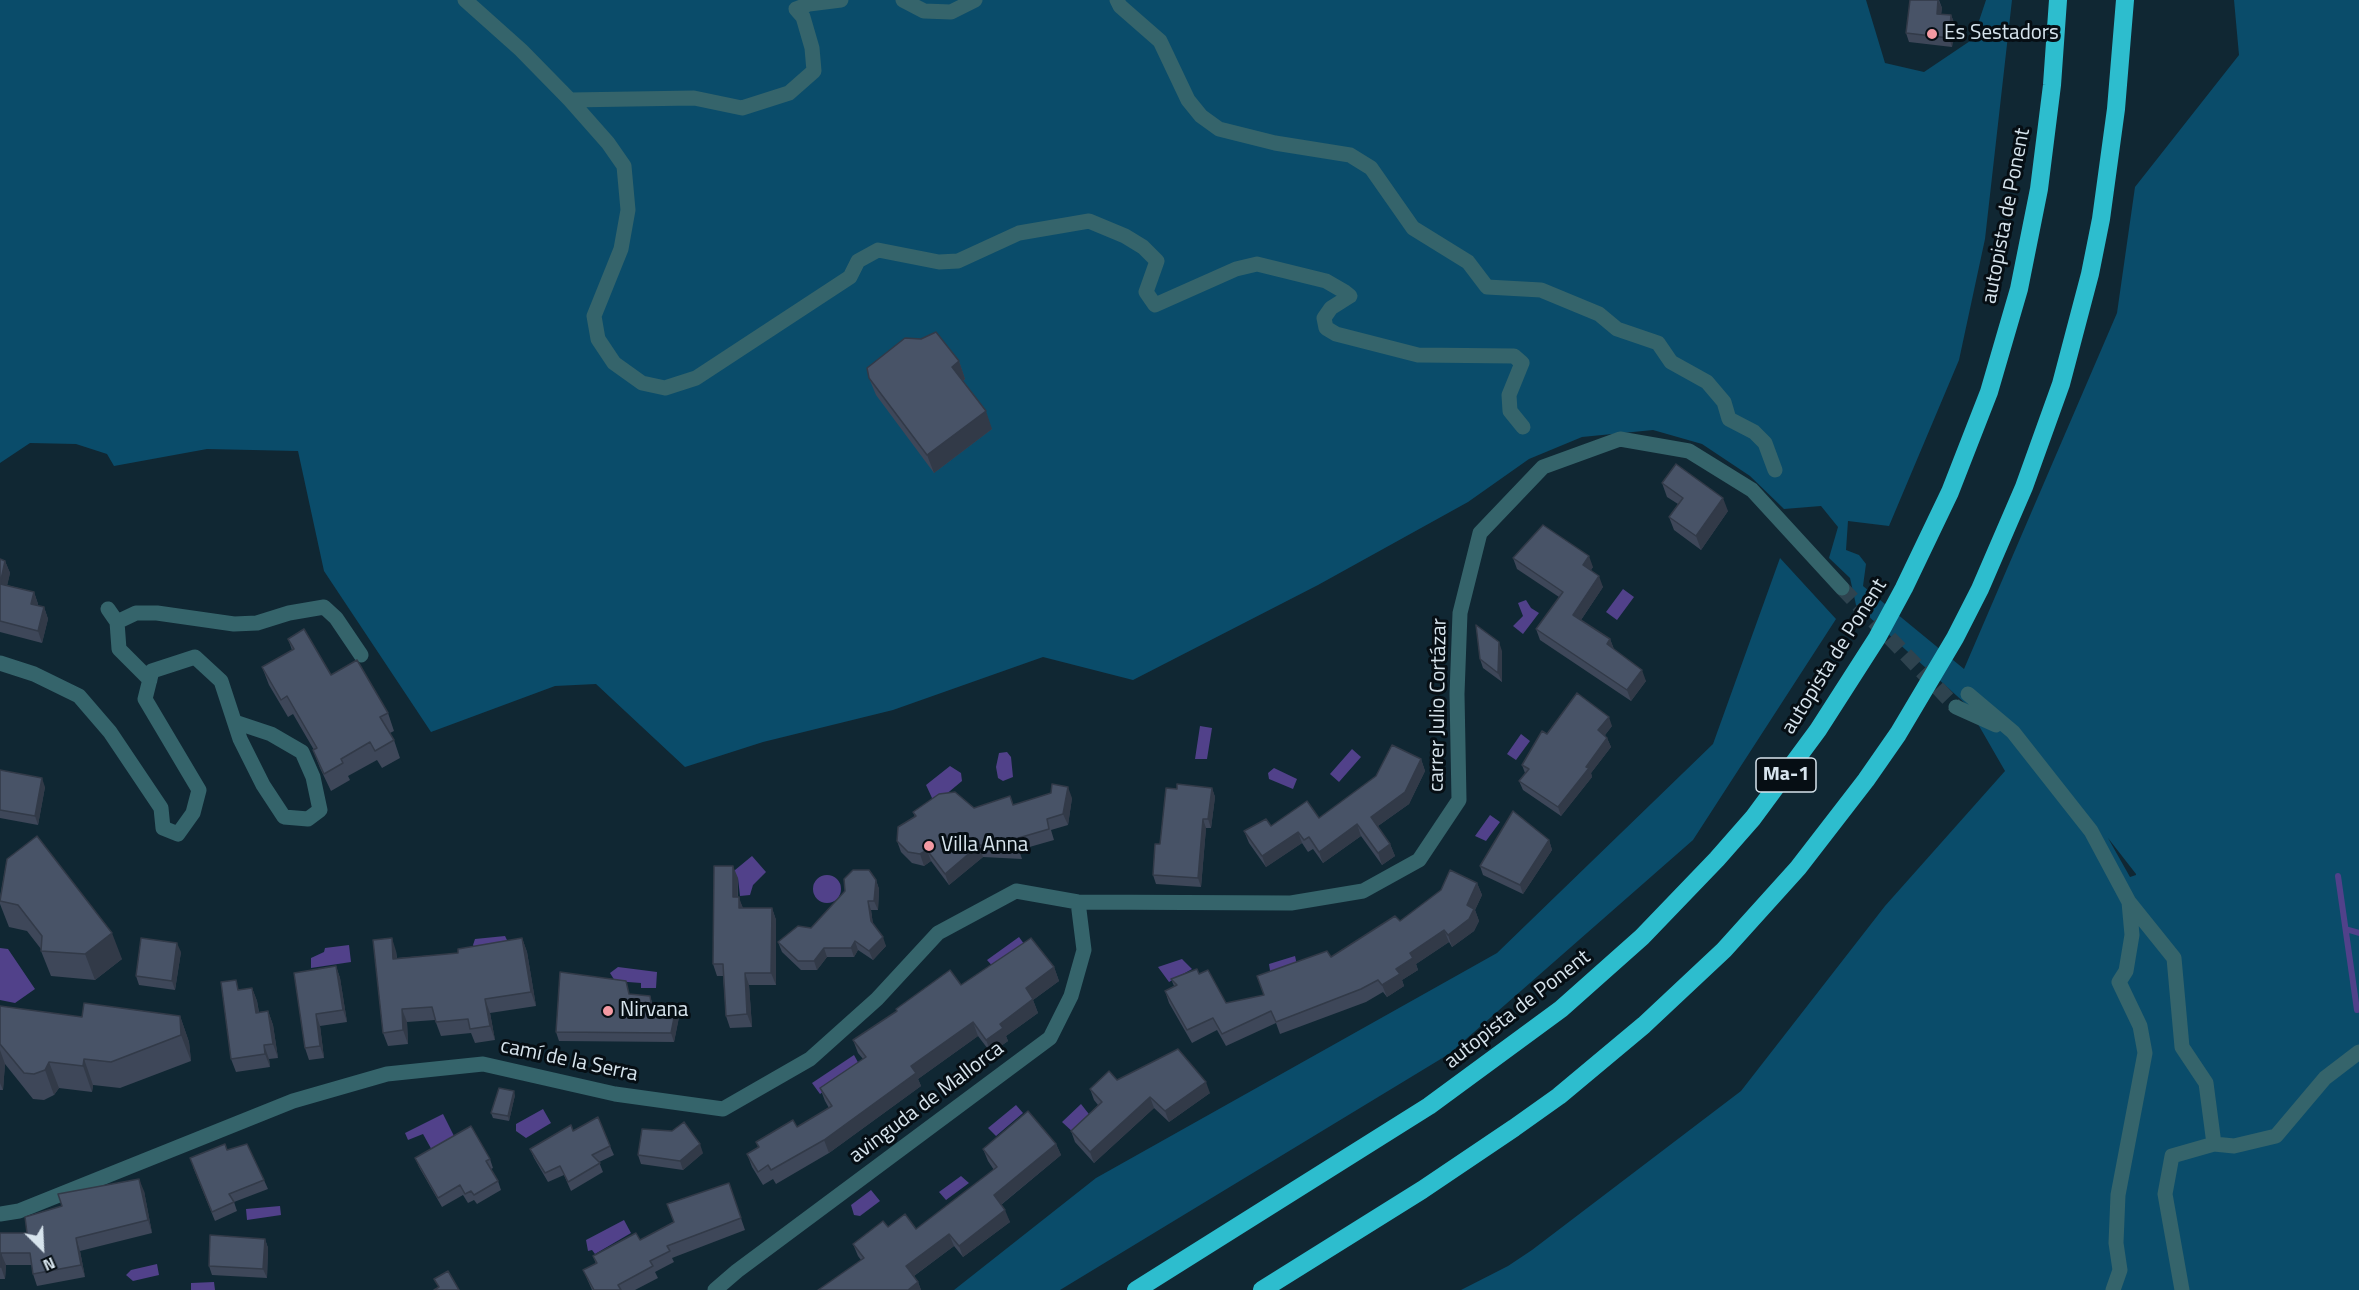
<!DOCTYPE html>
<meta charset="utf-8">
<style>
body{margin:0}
#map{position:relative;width:2359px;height:1290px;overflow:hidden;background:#102733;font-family:"Titillium Web",sans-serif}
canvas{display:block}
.north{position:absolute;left:12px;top:1218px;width:60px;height:60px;-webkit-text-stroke:4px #060e14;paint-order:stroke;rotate:156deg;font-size:16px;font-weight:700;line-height:24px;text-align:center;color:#d7e4ed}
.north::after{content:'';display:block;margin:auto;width:21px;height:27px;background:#d7e4ed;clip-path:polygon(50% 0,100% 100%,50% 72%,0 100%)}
</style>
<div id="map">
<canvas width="2359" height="1290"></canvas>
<div class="north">N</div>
</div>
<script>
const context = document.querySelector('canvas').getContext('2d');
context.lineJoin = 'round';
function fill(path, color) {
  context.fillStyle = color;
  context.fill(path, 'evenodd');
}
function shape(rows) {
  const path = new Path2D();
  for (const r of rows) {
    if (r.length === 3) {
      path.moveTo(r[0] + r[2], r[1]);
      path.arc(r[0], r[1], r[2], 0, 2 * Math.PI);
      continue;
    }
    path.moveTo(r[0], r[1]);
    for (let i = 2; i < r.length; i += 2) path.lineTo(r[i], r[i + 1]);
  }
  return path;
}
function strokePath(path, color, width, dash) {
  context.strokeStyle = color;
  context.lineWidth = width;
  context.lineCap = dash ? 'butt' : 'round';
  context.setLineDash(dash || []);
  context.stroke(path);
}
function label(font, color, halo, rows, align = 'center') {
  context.font = font + ' "Titillium Web",sans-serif';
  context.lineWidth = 6;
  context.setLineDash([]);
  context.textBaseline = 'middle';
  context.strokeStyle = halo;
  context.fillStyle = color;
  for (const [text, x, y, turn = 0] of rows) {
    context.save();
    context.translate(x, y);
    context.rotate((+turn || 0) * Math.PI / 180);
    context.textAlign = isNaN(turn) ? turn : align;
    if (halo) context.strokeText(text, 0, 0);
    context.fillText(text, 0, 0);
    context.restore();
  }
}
fill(shape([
 [0,0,1866,0,1885,63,1924,72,1973,39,1986,0,2012,0,1985,239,1959,360,1889,526,1848,521,1846,550,1859,555,1866,564,1863,586,1964,669,2117,313,2135,187,2239,55,2234,0,2359,0,2359,1290,1461,1290,1508,1266,1532,1250,1741,1091,1885,906,2005,771,1967,705,1856,605,1850,578,1829,558,1838,527,1821,506,1784,509,1750,476,1702,444,1653,430,1582,437,1529,459,1468,502,1318,585,1133,680,1043,657,893,710,763,742,685,767,596,684,555,686,431,732,324,571,298,451,207,449,114,466,107,454,76,444,30,443,0,463],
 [2108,838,2136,874,2136,875,2130,877],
 [1780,558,1836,619,1693,840,1449,1054,1060,1290,954,1290,1096,1178,1497,953,1713,744]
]), '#0a4c6a');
fill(shape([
 [1623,589,1634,597,1617,620,1606,612],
 [1526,600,1531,608,1539,613,1523,634,1513,626,1523,616,1518,603],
 [1200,726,1212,728,1207,759,1195,759],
 [1521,734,1530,741,1516,760,1507,754],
 [1352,749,1361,757,1339,782,1330,774],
 [1007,752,1011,757,1013,777,1003,781,998,778,996,767,999,753],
 [950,766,961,773,962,781,938,801,932,798,926,785],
 [1274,768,1297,779,1293,789,1269,779,1268,773],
 [1490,815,1500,822,1486,841,1475,836],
 [752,856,766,872,753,885,750,895,740,896,738,878,729,875],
 [827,889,14],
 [505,936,508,942,477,954,473,945,475,939],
 [1019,937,1027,948,996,970,987,960],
 [349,945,351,962,311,968,311,958,324,952,325,948],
 [0,948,8,949,35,989,15,1003,0,1000],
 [1295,956,1298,969,1271,977,1269,964],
 [1182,959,1192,969,1169,982,1158,967],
 [618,967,657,972,656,988,641,988,641,983,615,981,610,973],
 [854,1055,860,1066,820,1094,812,1083],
 [1081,1104,1092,1118,1075,1134,1062,1122],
 [1016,1105,1023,1113,996,1136,988,1128],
 [543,1109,551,1123,526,1138,516,1131,516,1124],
 [443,1114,456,1140,433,1152,423,1134,408,1140,405,1133],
 [961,1176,969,1183,946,1200,939,1192],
 [871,1190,880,1201,860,1216,854,1215,851,1205],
 [280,1206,281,1215,247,1220,246,1209],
 [624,1220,631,1233,595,1254,592,1250,588,1251,586,1240],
 [157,1264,159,1275,133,1281,126,1275,131,1270],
 [214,1282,215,1290,191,1290,191,1283]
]), '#51418a');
strokePath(shape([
 [2338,876,2357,1010],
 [2349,930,2359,933]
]), '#51418a', 6);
strokePath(shape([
 [1842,588,1956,707]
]), '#2e434f', 15, [15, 8]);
strokePath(shape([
 [465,0,521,50,570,100,694,98,742,108,789,93,814,71,812,48,803,17,796,9,809,4,841,0],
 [903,0,924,11,951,12,975,0],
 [1117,0,1120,6,1160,41,1188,100,1201,116,1219,129,1275,143,1350,155,1371,168,1413,228,1468,262,1487,287,1541,290,1599,314,1617,329,1658,343,1671,362,1707,382,1724,402,1729,419,1754,432,1765,443,1775,470],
 [570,100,608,143,624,166,628,210,621,249,594,316,598,339,614,363,642,383,665,388,696,378,850,277,858,261,878,250,939,262,958,261,1019,233,1089,221,1125,236,1143,247,1157,261,1146,292,1155,305,1236,269,1257,264,1326,281,1345,292,1350,296,1331,308,1324,318,1326,328,1336,334,1418,355,1514,356,1522,363,1509,395,1510,411,1523,427],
 [108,609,117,622],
 [0,663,34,674,79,696,110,732,161,808,163,828,178,834,193,813,199,790,145,699,152,671,195,657,221,681,240,739,263,785,284,817,308,819,320,810,313,777,302,752,271,734,235,722],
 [150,680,119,649,117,622,136,613,157,613,234,624,257,623,289,613,324,607,336,618,361,655],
 [1968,694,2013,732,2091,831,2129,902,2132,935,2126,971,2119,982,2140,1026,2145,1053,2118,1195,2116,1243,2120,1270,2113,1290],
 [1956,707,1996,725],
 [2129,902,2174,958,2182,1047,2206,1083,2214,1144,2234,1146,2276,1136,2325,1078,2359,1052],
 [0,1214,19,1211,293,1101,387,1074,483,1064,615,1094,723,1109,810,1059,877,999,938,933,1016,891,1078,902,1291,903,1363,891,1419,860,1459,800,1457,694,1460,613,1480,533,1543,467,1620,439,1689,451,1752,490,1842,588],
 [715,1290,737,1271,1050,1038,1071,996,1084,950,1078,902],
 [2182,1290,2165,1194,2172,1156,2214,1144]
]), '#35646b', 15);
strokePath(shape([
 [1136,1290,1429,1106,1561,1009,1642,937,1717,859,1753,818,1818,730,1877,638,1904,588,1950,492,1989,392,2019,289,2039,189,2052,85,2058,0],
 [1262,1290,1422,1190,1514,1128,1559,1096,1644,1025,1724,950,1798,868,1866,780,1898,734,1955,638,1980,589,2024,487,2061,384,2090,274,2101,219,2116,109,2125,0]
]), '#2dbdce', 18);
fill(shape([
 [1910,0,1939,0,1942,8,1941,14,1951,15,1955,25,1952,47,1909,42,1906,33],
 [959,361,965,379,963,381,992,429,934,473,876,395,869,378],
 [1662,483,1728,511,1701,550,1674,530,1669,517,1678,504,1667,497],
 [1513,558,1593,567,1591,570,1603,587,1581,620,1610,639,1614,649,1646,681,1631,701,1540,640,1536,629,1559,597,1517,569],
 [0,559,5,561,10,573,7,585,34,592,38,604,38,606,44,607,48,619,42,643,0,632],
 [288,639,331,675,388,713,394,731,390,733,394,740,400,758,382,768,377,760,348,776,350,780,331,791,320,768,313,750,314,750,293,714,288,717,269,685,262,667,292,650],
 [1502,651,1502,682,1483,668,1480,659],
 [1612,726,1605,735,1607,738,1611,747,1591,773,1592,777,1561,816,1523,790,1519,781,1525,773,1522,765,1547,734],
 [1421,759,1425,771,1409,804,1378,826,1390,844,1395,856,1382,865,1361,836,1323,863,1313,849,1308,852,1302,843,1266,867,1249,843,1244,831,1319,818],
 [0,770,45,787,38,825,0,818],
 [1212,788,1215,797,1211,828,1206,828,1201,887,1156,884,1153,875,1160,844,1177,789],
 [1072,798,1068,825,1051,830,1054,840,1019,850,1022,859,983,857,949,885,931,861,924,866,912,863,901,852,897,841,915,817,913,812,974,808],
 [1549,840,1552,850,1523,894,1483,875,1480,866],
 [7,859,122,959,95,980,51,976,41,951,41,949,27,931,9,927,0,904,0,897],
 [738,878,738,897,743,908,772,908,776,920,776,985,749,985,752,1027,730,1028,726,1016,723,976,717,976,713,964],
 [876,880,879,889,878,910,871,910,873,925,886,946,873,960,858,950,854,957,827,957,817,970,801,970,782,952,778,942,811,928,845,891],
 [1477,883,1482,895,1475,910,1479,921,1474,931,1452,947,1449,942,1416,964,1418,970,1402,980,1404,986,1387,997,1383,992,1366,1002,1280,1034,1276,1023,1226,1046,1217,1030,1192,1043,1169,1003,1165,991,1174,986,1171,979,1199,974,1226,1003,1264,995,1257,976,1331,957],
 [522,938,527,952,536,1006,490,1013,495,1040,475,1043,471,1033,441,1036,435,1020,407,1022,408,1044,388,1046,383,1033,396,951,397,958,458,953],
 [181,952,175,990,139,985,136,976],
 [336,966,340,978,347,1022,320,1026,324,1058,309,1060,305,1048,294,973],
 [1054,967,1059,981,1033,1000,1038,1013,1006,1036,1008,1041,991,1053,978,1036,918,1079,921,1086,829,1153,776,1184,773,1179,763,1185,752,1167,747,1154,758,1147,756,1142,797,1127,829,1108,825,1101,820,1088,863,1059,858,1053,853,1040,896,1012,896,1009,961,985],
 [252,988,257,1001,259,1012,268,1011,273,1025,278,1058,269,1059,270,1067,236,1072,231,1059,240,990],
 [630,994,650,996,654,1009,676,1008,679,1017,674,1042,559,1041,556,1032],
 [0,1006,82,1017,180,1016,189,1042,191,1061,120,1088,93,1085,92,1092,59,1088,54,1095,44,1100,33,1099,5,1064,3,1090,0,1090],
 [1117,1080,1210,1093,1169,1122,1154,1108,1094,1163,1075,1142,1071,1131,1098,1105,1094,1100,1090,1089],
 [515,1095,509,1121,493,1118,491,1113],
 [573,1131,610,1146,614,1155,599,1162,603,1172,571,1191,564,1175,548,1182,534,1158,530,1149],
 [1056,1144,1061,1155,1001,1205,1010,1222,963,1257,954,1246,914,1276,918,1282,921,1290,818,1290,861,1260,858,1256,853,1244,888,1227,916,1229,994,1170,988,1161,983,1149],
 [227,1150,264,1180,268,1189,234,1202,237,1211,215,1221,193,1167],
 [703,1153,683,1170,641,1164,638,1155],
 [415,1158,490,1159,493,1168,491,1169,498,1181,501,1190,477,1204,474,1200,468,1203,463,1195,442,1207,419,1167],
 [729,1183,745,1230,672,1258,674,1262,655,1272,658,1278,635,1290,592,1290,583,1270,596,1264,593,1256,640,1240,673,1222],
 [144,1191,152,1233,80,1251,85,1277,37,1286,33,1274,32,1265,6,1265,5,1279,0,1279,0,1233,27,1233],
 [265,1239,268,1248,267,1278,212,1275,209,1266]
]), '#3e4759');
fill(shape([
 [1938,0,1942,8,1940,23,1937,14],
 [1951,15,1955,25,1952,47,1949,38],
 [959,361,965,379,958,385,952,367],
 [986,411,992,429,934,473,927,455],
 [1723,498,1728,511,1701,550,1696,536],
 [1589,556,1593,567,1587,576,1583,565],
 [5,561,10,573,5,596,0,584],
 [1599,576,1603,587,1577,626,1573,615],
 [34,592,38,604,35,616,31,604],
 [44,607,48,619,42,643,38,631],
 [1610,639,1614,650,1607,644],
 [1499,642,1502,651,1502,682,1498,673],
 [1642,670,1646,681,1631,701,1627,690],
 [1609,717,1612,726,1601,740,1598,730],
 [1607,738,1611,747,1591,773,1592,777,1561,816,1558,807],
 [1421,759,1425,771,1409,804,1375,828,1371,817],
 [42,778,45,787,38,825,35,816],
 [1068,787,1072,798,1068,825,1063,814],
 [1212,788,1215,797,1211,828,1208,819],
 [1203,819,1206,828,1201,887,1198,878],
 [1357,824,1361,836,1323,863,1319,852],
 [1298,832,1302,843,1266,867,1262,856],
 [1549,840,1552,850,1523,894,1520,885],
 [1390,844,1395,856,1382,865,1378,853],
 [979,845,983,857,949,885,945,874],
 [927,850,931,861,924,866,920,854],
 [733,866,738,878,737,909,733,897],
 [876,880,879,889,878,910,874,901],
 [1477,883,1482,895,1475,910,1479,921,1474,931,1452,947,1448,935,1467,905],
 [739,897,743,909,739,908],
 [868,901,871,910,874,931,871,921],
 [772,908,776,920,776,985,771,973],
 [1444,930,1449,942,1416,964,1418,970,1402,980,1404,986,1387,997,1382,985,1410,953],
 [112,933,122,959,95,980,85,954],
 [883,937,886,946,873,960,869,951],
 [392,938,396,951,398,972,393,959],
 [522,938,527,952,536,1006,531,992],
 [855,941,858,950,854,957,851,948],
 [177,943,181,952,175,990,172,981],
 [824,948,827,957,817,970,814,961],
 [336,966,340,978,347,1022,343,1010],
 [1054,967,1059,981,1033,1000,1038,1013,1006,1036,1008,1041,991,1053,986,1040,1000,1024,1026,988],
 [745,973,749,985,752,1027,747,1014],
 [252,988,257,1001,261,1026,256,1013],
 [485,999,490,1013,495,1040,490,1026],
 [676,1008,679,1017,674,1042,671,1033],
 [402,1009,407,1022,408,1044,403,1030],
 [268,1011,273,1025,278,1058,273,1044],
 [316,1014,320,1026,324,1058,320,1046],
 [180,1016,189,1042,191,1061,181,1035],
 [973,1022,978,1036,918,1079,921,1086,829,1153,824,1140,911,1066],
 [264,1045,269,1059,270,1067,265,1054],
 [0,1050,5,1064,3,1090,0,1083],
 [84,1059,93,1085,92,1092,83,1066],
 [49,1062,59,1088,54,1095,45,1070],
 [1206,1082,1210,1093,1169,1122,1165,1111],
 [514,1091,515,1095,509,1121,508,1116],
 [1150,1097,1154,1108,1094,1163,1090,1152],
 [700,1144,703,1153,683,1170,680,1161],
 [1056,1144,1061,1155,998,1207,994,1195],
 [139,1179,144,1191,152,1233,148,1220],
 [1005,1210,1010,1222,963,1257,959,1246],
 [949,1234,954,1246,911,1278,906,1266],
 [76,1238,80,1251,85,1277,81,1265],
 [265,1239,268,1248,267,1278,263,1269],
 [1,1253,6,1265,5,1279,1,1267],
 [918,1282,921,1290,908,1290]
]), '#323a48');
const building = shape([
 [1910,0,1938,0,1937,14,1951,15,1949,38,1906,33,1910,0],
 [936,332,959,361,952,367,986,411,927,455,869,378,867,368,905,338,921,339,936,332],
 [1676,464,1723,498,1696,536,1669,517,1683,498,1662,483,1676,464],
 [1543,525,1589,556,1583,565,1599,576,1573,615,1610,639,1607,644,1642,670,1627,690,1536,629,1563,592,1513,558,1543,525],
 [0,559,5,561,0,584,34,592,31,604,44,607,38,631,0,621,0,559],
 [1476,625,1499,642,1498,673,1480,659,1476,625],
 [304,629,331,675,357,660,388,713,380,717,394,740,375,751,370,742,341,759,343,763,324,774,313,750,317,748,287,696,281,700,262,667,294,649,288,639,304,629],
 [1577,693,1609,717,1598,730,1607,738,1586,767,1589,768,1558,807,1519,781,1529,769,1522,765,1542,731,1547,734,1577,693],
 [1392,745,1421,759,1405,792,1371,817,1390,844,1378,853,1357,824,1319,852,1309,837,1304,840,1298,832,1262,856,1244,831,1266,819,1271,826,1307,801,1319,818,1376,776,1392,745],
 [0,770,42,778,35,816,0,810,0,770],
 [1052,784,1068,787,1063,814,1047,819,1049,829,1015,839,1018,848,979,845,945,874,927,850,920,854,908,852,897,841,898,827,916,816,913,812,939,794,955,792,974,808,1010,796,1013,805,1051,793,1052,784],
 [1177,784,1212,788,1208,819,1203,819,1198,878,1153,875,1155,844,1160,844,1166,788,1177,789,1177,784],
 [1513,811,1549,840,1520,885,1480,866,1513,811],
 [37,836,112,933,85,954,41,951,42,936,18,905,0,901,7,859,37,836],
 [714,866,733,866,733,897,739,897,739,908,772,908,771,973,745,973,747,1014,726,1016,723,964,713,964,714,866],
 [853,870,869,870,876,880,874,901,868,901,871,921,883,937,869,951,855,941,851,948,824,948,814,961,798,961,778,942,798,926,811,928,845,891,844,879,853,870],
 [1450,870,1477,883,1467,905,1474,909,1469,919,1448,935,1444,930,1410,953,1413,958,1396,969,1400,974,1382,985,1378,980,1361,989,1276,1022,1271,1011,1222,1034,1213,1018,1187,1030,1165,991,1177,985,1171,979,1197,969,1199,974,1208,970,1226,1003,1264,995,1257,976,1327,951,1331,957,1395,916,1400,921,1441,890,1450,870],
 [141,938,177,943,172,981,136,976,141,938],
 [392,938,393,959,458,953,458,949,522,938,531,992,485,999,490,1026,470,1029,468,1019,436,1022,432,1007,402,1009,403,1030,383,1033,373,940,392,938],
 [1031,938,1054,967,1026,988,1033,999,1000,1024,1003,1028,986,1040,973,1022,911,1066,916,1073,824,1140,771,1170,768,1165,758,1172,747,1154,759,1147,756,1142,793,1120,797,1127,832,1106,820,1088,866,1057,853,1040,897,1011,896,1009,950,970,961,985,1031,938],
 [336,966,343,1010,316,1014,320,1046,305,1048,294,973,336,966],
 [560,972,626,981,629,994,650,996,652,1009,676,1008,671,1033,556,1032,560,972],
 [236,980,238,990,252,988,256,1013,268,1011,273,1044,264,1045,265,1054,231,1059,221,982,236,980],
 [84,1003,180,1016,181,1035,111,1062,84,1059,83,1066,49,1062,45,1070,34,1074,24,1073,0,1044,0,1006,82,1017,84,1003],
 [1178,1049,1206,1082,1165,1111,1150,1097,1090,1152,1071,1131,1102,1102,1090,1089,1109,1071,1117,1080,1178,1049],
 [499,1088,514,1091,508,1116,491,1113,499,1088],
 [1028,1111,1056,1144,994,1195,1005,1210,959,1246,949,1234,906,1266,918,1282,908,1290,818,1290,864,1258,853,1244,883,1221,888,1227,905,1214,916,1229,997,1167,983,1149,1028,1111],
 [598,1117,610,1146,592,1155,600,1163,568,1182,560,1166,545,1173,530,1149,571,1125,573,1131,598,1117],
 [684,1122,700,1144,680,1161,638,1155,642,1129,672,1131,684,1122],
 [471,1126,490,1159,486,1161,498,1181,474,1195,471,1191,465,1194,460,1185,438,1198,415,1158,471,1126],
 [225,1144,227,1150,247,1144,264,1180,229,1194,234,1202,212,1212,190,1158,225,1144],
 [139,1179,148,1220,76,1238,81,1265,33,1274,30,1253,1,1253,1,1267,0,1267,0,1233,27,1233,25,1217,62,1206,58,1194,139,1179],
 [729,1183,741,1218,667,1246,670,1251,650,1261,653,1266,618,1285,621,1290,594,1290,583,1270,597,1263,593,1256,636,1233,640,1240,674,1222,667,1204,729,1183],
 [210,1235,265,1239,263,1269,209,1266,210,1235],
 [448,1271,459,1290,434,1290,439,1287,434,1279,448,1271]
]);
fill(building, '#485367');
strokePath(building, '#323a48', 1.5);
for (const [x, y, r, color] of [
 [1932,34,6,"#f49aa3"],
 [929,846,6,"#f49aa3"],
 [608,1011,6,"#f49aa3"]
]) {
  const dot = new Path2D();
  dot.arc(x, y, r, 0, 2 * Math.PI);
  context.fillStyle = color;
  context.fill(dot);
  strokePath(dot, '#060e14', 2);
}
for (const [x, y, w] of [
 [1786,775,60]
]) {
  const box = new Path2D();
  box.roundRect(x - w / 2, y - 17, w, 34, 4.5);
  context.fillStyle = '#060e14';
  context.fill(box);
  strokePath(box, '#d7e4ed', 1.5);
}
label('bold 20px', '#d7e4ed', null, [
 ["Ma-1",1786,775]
]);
label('21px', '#d7e4ed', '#060e14', [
 ["Es Sestadors",1944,34],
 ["Villa Anna",941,846],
 ["Nirvana",620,1011]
], 'left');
label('21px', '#d7e4ed', '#060e14', [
 ["autopista de Ponent",2007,216,-79],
 ["autopista de Ponent",1835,657,-58],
 ["carrer Julio Cortázar",1439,705,-89],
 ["autopista de Ponent",1518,1010,-38],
 ["camí de la Serra",569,1061,12],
 ["avinguda de Mallorca",927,1103,-37]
]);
</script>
